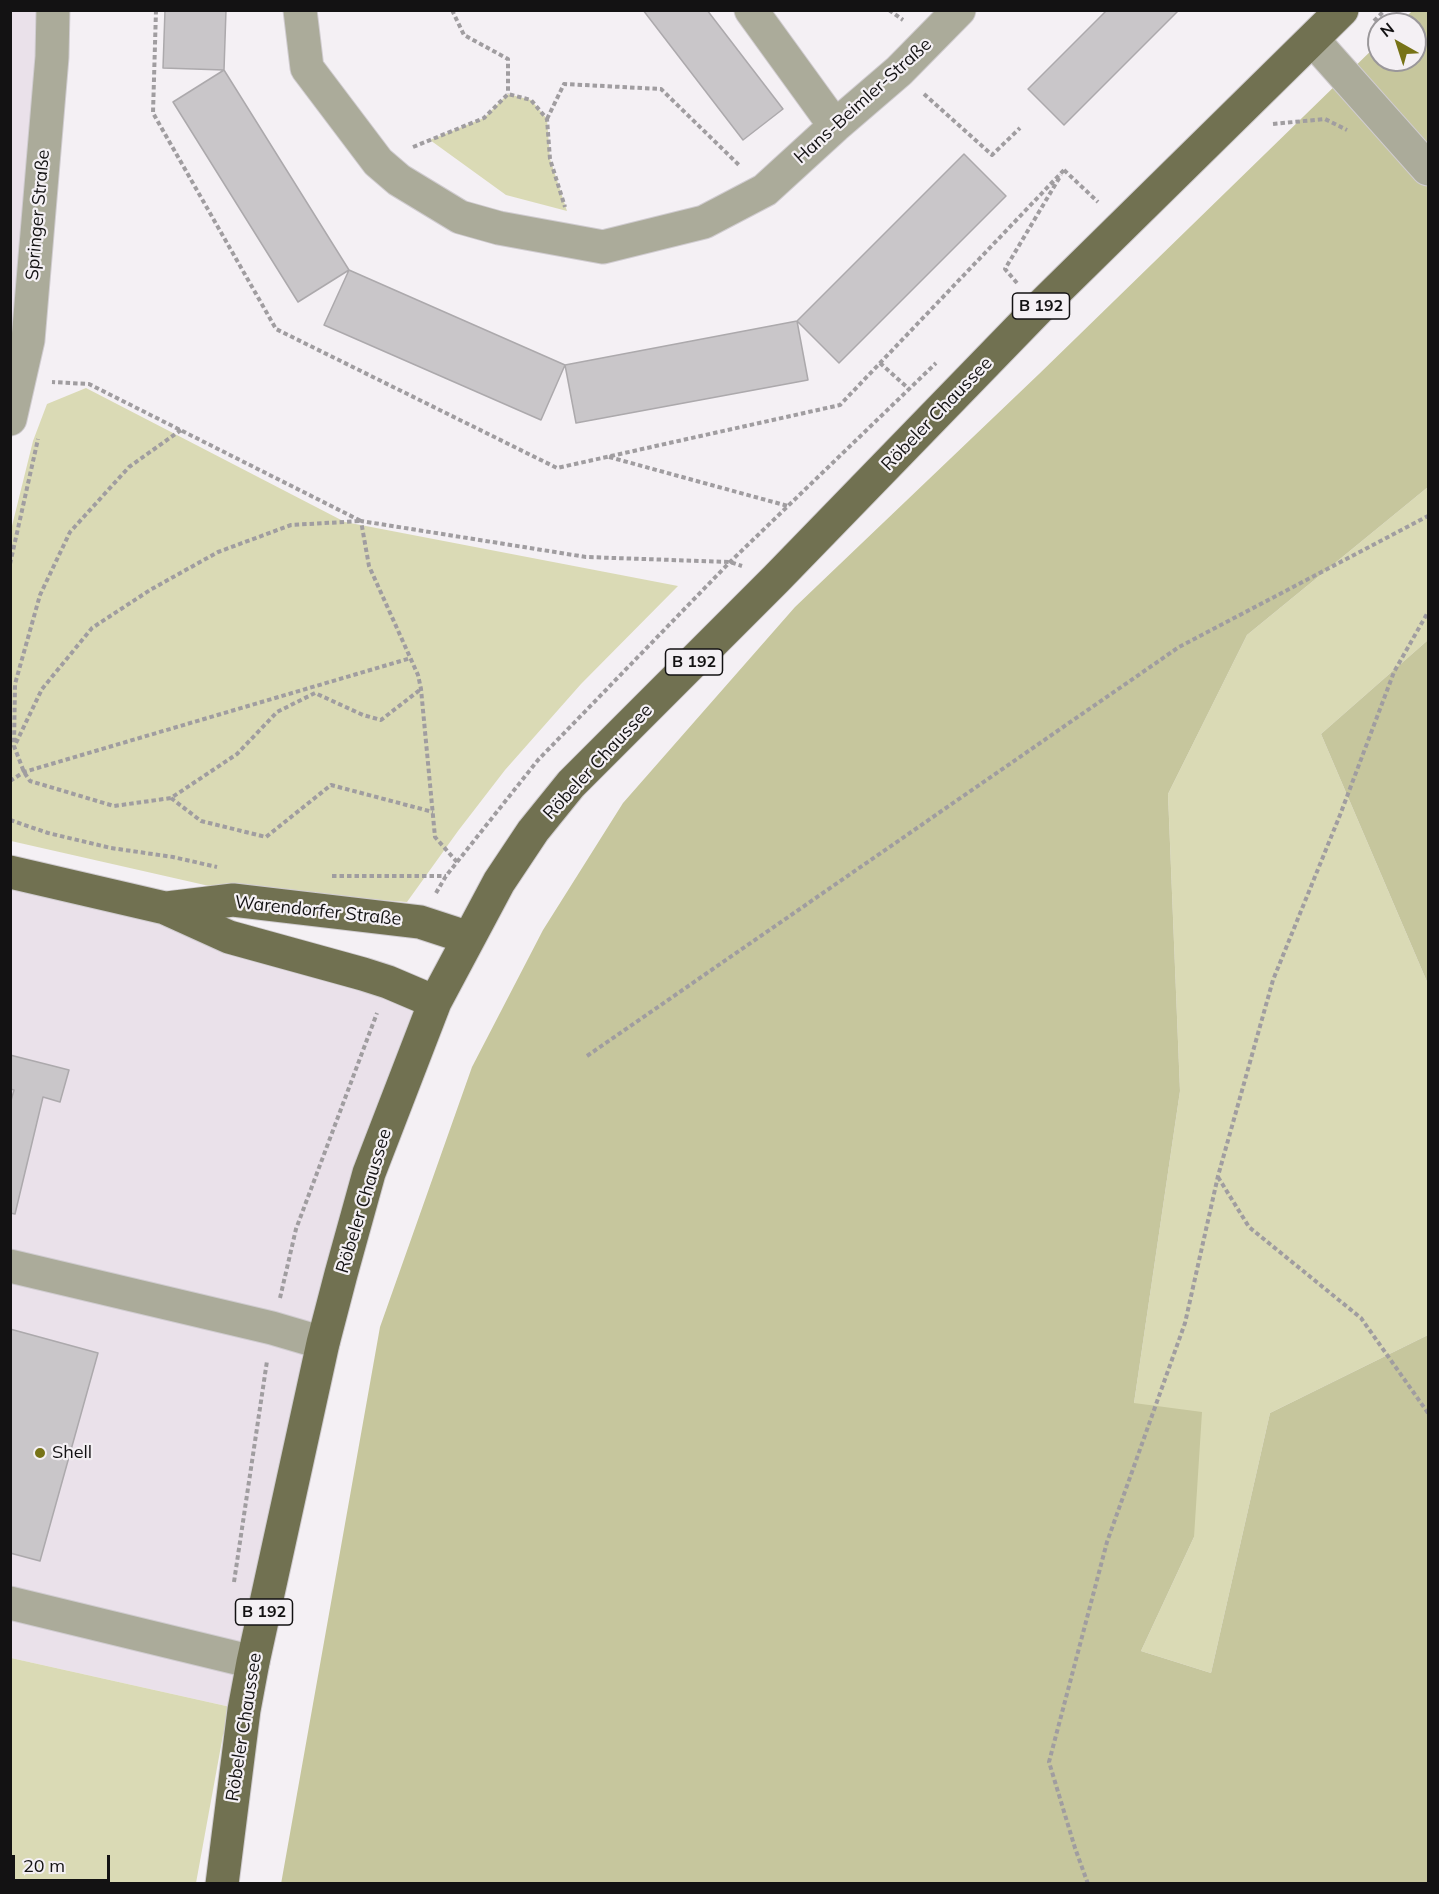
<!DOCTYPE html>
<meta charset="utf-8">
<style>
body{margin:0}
#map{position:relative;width:1439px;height:1894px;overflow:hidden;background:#f4f0f4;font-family:Mulish,sans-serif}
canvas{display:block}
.frame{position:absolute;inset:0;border:12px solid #131213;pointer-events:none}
.north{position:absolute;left:1367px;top:12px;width:60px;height:60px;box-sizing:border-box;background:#f4f0f4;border:2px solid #9a979a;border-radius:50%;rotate:321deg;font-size:16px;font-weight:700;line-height:24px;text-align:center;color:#131213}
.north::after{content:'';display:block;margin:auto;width:21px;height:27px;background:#777317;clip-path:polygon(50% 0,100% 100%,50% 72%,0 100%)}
.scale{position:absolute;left:12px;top:1855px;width:98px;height:27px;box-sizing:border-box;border:3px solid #131213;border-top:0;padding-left:8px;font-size:18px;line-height:21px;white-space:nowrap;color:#131213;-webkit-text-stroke:4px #f4f0f4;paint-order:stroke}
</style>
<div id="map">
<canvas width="1439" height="1894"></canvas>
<div class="frame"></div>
<div class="north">N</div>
<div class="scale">20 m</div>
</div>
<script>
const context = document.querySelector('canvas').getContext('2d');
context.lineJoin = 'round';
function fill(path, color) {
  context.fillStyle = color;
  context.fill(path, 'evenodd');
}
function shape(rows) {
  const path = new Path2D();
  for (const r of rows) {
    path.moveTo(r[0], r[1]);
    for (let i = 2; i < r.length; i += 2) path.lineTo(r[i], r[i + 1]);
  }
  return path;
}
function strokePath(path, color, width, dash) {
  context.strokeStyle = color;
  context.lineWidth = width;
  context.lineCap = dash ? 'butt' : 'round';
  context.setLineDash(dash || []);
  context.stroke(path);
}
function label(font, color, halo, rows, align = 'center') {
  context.font = font + ' Mulish,sans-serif';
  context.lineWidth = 4.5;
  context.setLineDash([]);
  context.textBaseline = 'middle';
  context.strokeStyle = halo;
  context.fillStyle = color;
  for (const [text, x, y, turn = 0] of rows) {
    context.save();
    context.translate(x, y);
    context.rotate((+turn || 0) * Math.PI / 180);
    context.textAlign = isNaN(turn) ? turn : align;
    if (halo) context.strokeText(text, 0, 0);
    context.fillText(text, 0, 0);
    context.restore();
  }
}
fill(shape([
 [11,11,46,11,11,419],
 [11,872,435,1002,369,1173,244,1710,11,1658]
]), '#eae1ea');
fill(shape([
 [508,94,531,100,547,119,550,159,567,211,506,195,430,140,484,118],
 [86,388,345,522,678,586,581,684,505,770,458,831,407,902,218,888,11,841,11,530,33,441,47,404],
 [1428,487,1428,640,1321,734,1428,984,1428,1335,1270,1413,1211,1673,1141,1651,1194,1537,1134,1403,1180,1091,1168,794,1247,635],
 [11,1658,244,1710,223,1735,196,1883,11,1884]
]), '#dadab5');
fill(shape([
 [1412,11,1428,11,1428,487,1247,635,1168,794,1180,1091,1134,1403,1202,1412,1194,1537,1141,1651,1211,1673,1270,1413,1428,1335,1428,1883,281,1884,380,1327,472,1067,543,930,623,803,795,607,1039,374,1379,43,1379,60,1415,60,1415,24,1399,24],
 [1428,640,1428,984,1321,734]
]), '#c6c69d');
const building = shape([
 [165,10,226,10,224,70,163,68,165,10],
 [643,10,707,10,783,109,743,140,643,10],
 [1107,10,1179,10,1064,125,1028,89,1107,10],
 [224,70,349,270,298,302,173,102,224,70],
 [964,154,1006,196,839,363,797,321,964,154],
 [349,270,565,365,541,420,324,325,349,270],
 [797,321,808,380,576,423,565,365,797,321],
 [10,1055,69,1070,60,1102,43,1097,15,1214,10,1213,10,1104,14,1090,10,1089,10,1055],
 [10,1329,98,1353,40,1561,10,1553,10,1329]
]);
fill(building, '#c9c6c9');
strokePath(building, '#aca9ac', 1.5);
const minor = shape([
 [300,10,307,68,378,162,399,180,460,217,499,228,603,247,704,222,765,190,835,126,899,71,959,10],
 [751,10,835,126],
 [1313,40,1428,169],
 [10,419,28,340,52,57,53,10],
 [10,1266,272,1328,323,1343],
 [10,1603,253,1662]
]);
const major = shape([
 [10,872,165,908,229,937,363,974,388,982,435,1002],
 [167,908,233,900,420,922,469,938],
 [222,1884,244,1710,253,1662,323,1343,341,1274,369,1173,435,1002,499,882,533,831,571,784,776,579,1041,306,1342,10]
]);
strokePath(minor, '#d0ccd0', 35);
strokePath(major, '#d0ccd0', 35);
strokePath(shape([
 [156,10,153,113,276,329,557,468,840,405,1064,170],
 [452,10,464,35,508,59,508,94],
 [889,10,903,20],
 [1374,21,1385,10],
 [924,94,992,155,1020,128],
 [547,119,564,84,661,89,740,166],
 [1273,124,1325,119,1347,130],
 [413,147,484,118,508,94,531,100,547,119,550,159,565,207],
 [1064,170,1098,202],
 [1017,283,1005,269,1061,175],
 [880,363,909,389],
 [181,430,129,467,70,532,40,595,15,684,14,746,24,772,30,781,114,806,171,798,237,754,277,712,315,693,363,715,381,720,421,689],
 [609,457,788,506],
 [10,564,38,439],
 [16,743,42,689,92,628,150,590,218,552,291,525,361,521,89,384,52,382],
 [10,781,24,772,411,658],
 [171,798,201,821,266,837,331,785,433,812],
 [10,820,48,833,111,848,173,857,217,867],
 [457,862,435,837,421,689,418,675,369,566,361,521,586,557,730,562,742,566],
 [332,876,446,876],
 [436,893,446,876,538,760,730,562,936,363],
 [587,1056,1179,647,1428,516],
 [1218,1177,1249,1227,1361,1318,1428,1413],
 [280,1298,296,1229,377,1013],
 [234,1582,267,1361],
 [1088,1884,1075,1848,1049,1762,1107,1542,1185,1323,1218,1176,1273,980,1340,815,1394,672,1428,612]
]), '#a09da0', 4, [4.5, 3]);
strokePath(minor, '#abab9a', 33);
strokePath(major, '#717151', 33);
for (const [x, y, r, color] of [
 [40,1453,6,"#777317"]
]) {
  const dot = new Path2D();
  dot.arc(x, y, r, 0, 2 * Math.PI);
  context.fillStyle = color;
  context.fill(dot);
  strokePath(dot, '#f4f0f4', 2);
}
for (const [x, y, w] of [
 [1041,306,57],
 [694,662,57],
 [264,1612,57]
]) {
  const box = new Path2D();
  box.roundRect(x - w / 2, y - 13, w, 26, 4.5);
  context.fillStyle = '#f4f0f4';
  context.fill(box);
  strokePath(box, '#131213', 1.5);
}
label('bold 16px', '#131213', null, [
 ["B 192",1041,306],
 ["B 192",694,662],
 ["B 192",264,1612]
]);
label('18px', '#131213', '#f4f0f4', [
 ["Hans-Beimler-Straße",863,101,-42],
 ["Springer Straße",38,215,-85],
 ["Röbeler Chaussee",937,414,-46],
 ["Röbeler Chaussee",598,762,-47],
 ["Warendorfer Straße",318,911,6],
 ["Röbeler Chaussee",364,1201,-73],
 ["Röbeler Chaussee",244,1727,-81]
]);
label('18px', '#131213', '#f4f0f4', [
 ["Shell",52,1453]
], 'left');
</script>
